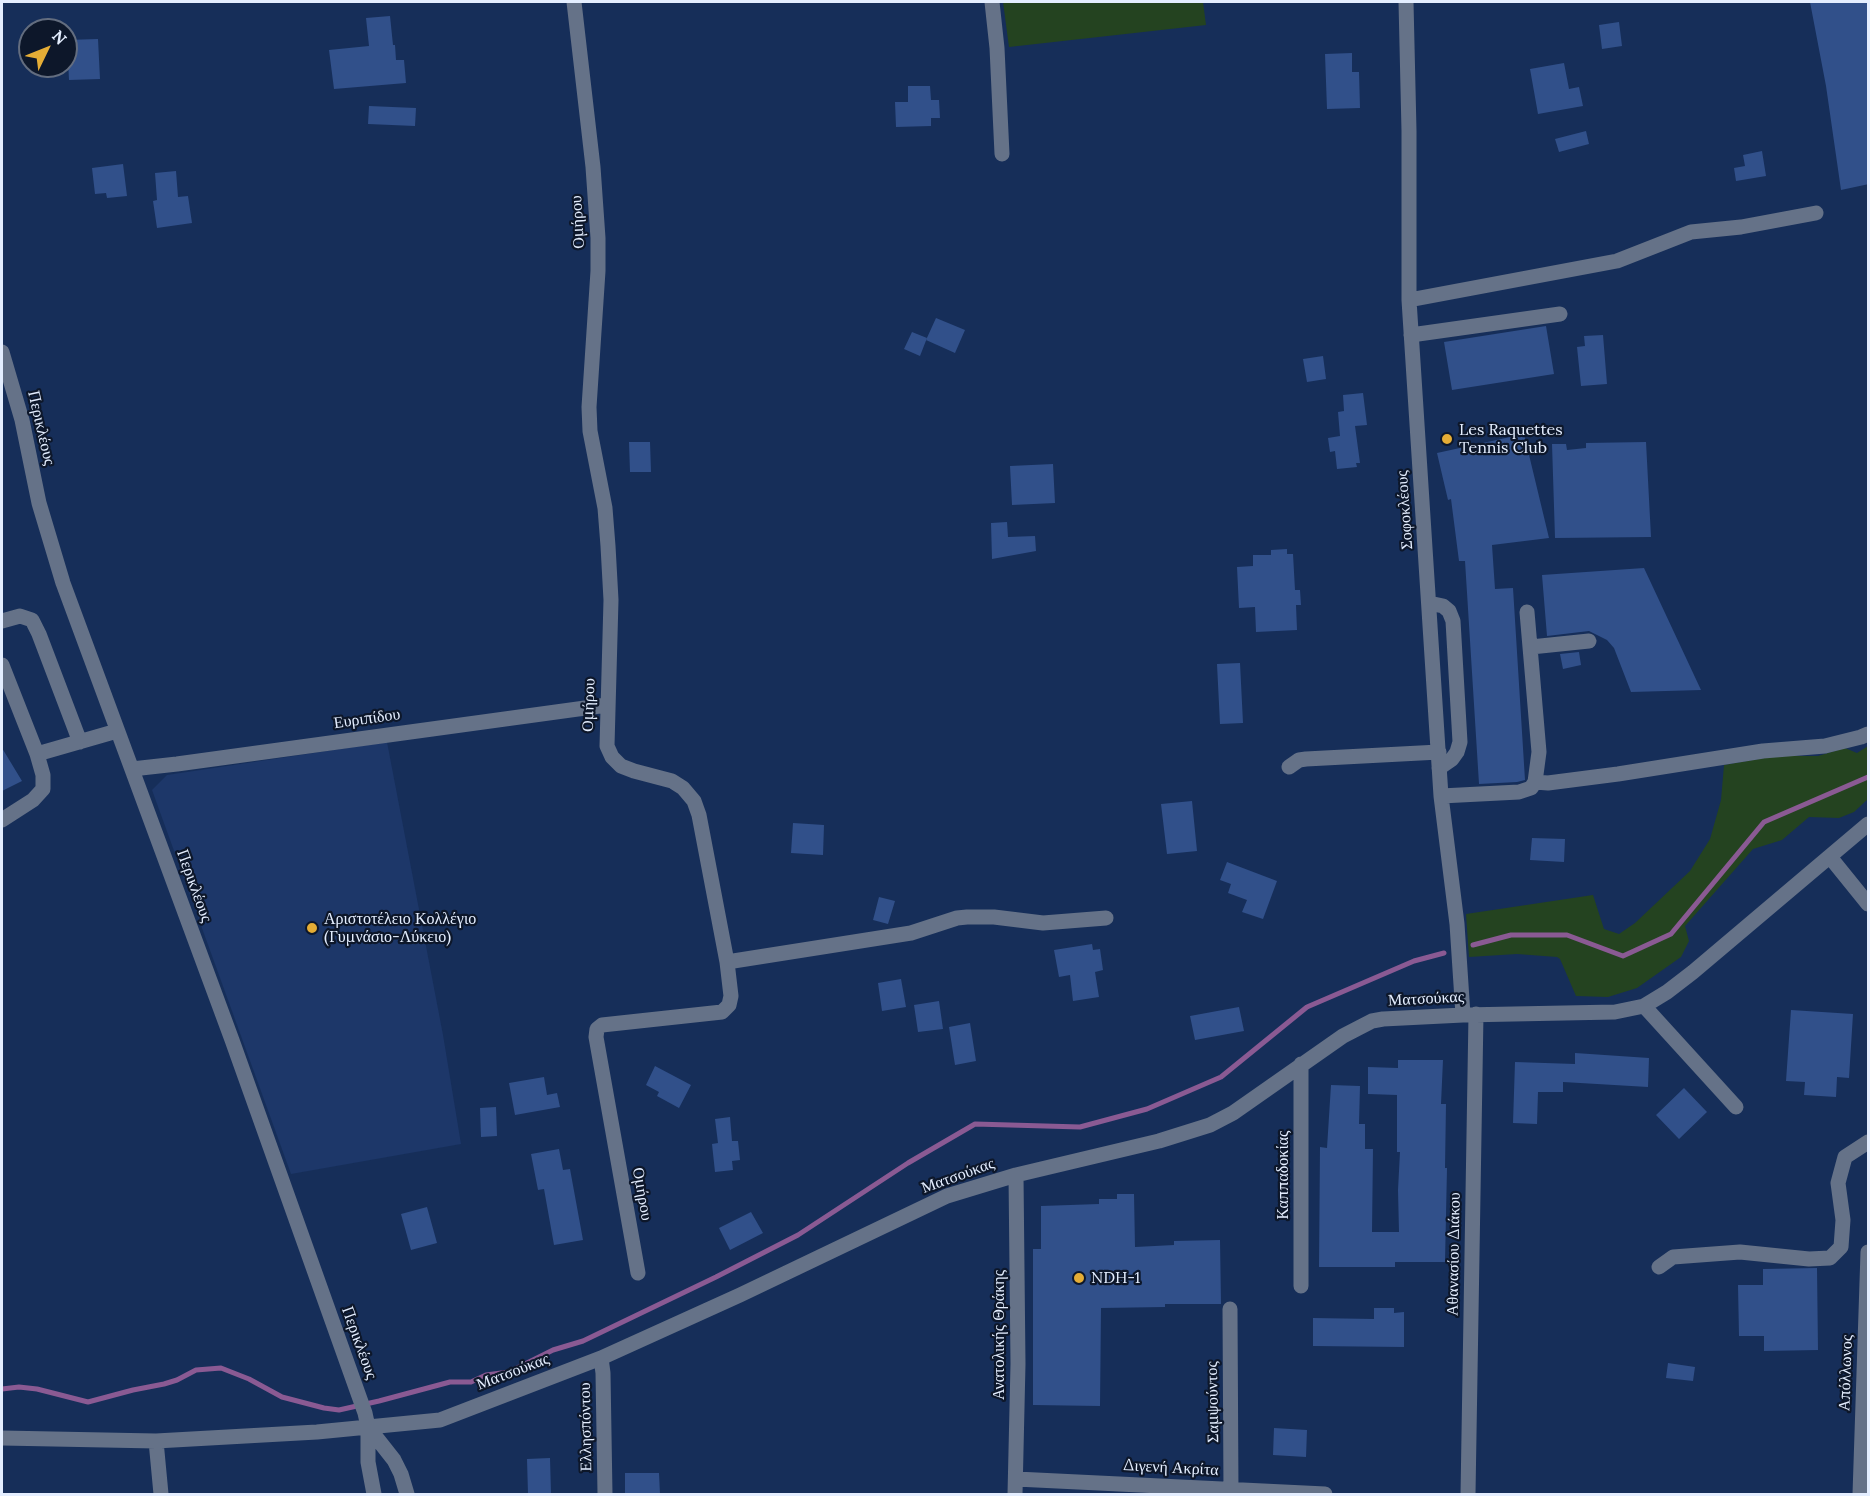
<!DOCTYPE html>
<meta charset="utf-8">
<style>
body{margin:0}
#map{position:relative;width:1870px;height:1496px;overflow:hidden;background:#162e59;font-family:Lora,serif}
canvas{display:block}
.frame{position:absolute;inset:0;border:3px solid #e4eeff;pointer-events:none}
.north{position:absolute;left:18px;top:18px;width:60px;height:60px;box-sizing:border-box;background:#0d172a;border:2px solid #636d7f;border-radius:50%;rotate:47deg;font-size:16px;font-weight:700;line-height:24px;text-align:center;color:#e4eeff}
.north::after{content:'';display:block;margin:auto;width:21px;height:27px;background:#e5ad36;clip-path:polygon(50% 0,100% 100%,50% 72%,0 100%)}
</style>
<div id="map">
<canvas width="1870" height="1496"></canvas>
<div class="frame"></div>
<div class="north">N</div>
</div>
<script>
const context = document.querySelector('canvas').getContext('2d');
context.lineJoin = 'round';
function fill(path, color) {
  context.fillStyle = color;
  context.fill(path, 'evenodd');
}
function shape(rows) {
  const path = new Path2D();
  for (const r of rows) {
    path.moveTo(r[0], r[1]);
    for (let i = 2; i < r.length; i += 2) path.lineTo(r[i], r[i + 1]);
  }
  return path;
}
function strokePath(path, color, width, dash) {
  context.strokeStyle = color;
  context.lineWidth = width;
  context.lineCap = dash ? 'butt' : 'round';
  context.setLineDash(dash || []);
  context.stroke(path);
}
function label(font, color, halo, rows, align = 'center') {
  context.font = font + ' Lora,serif';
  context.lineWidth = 4.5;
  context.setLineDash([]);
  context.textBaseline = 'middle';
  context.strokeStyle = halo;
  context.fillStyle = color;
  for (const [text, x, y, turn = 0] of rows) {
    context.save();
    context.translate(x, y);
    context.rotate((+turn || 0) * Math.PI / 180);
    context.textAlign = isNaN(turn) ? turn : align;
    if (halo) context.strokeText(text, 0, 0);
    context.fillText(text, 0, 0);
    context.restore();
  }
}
fill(shape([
 [387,742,443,1035,461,1144,291,1174,152,790,167,775]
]), '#1d3769');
fill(shape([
 [1003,2,1203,2,1206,25,1009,47],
 [1868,746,1868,799,1854,812,1839,818,1809,817,1782,840,1753,849,1685,926,1689,941,1681,957,1637,988,1608,997,1576,996,1560,959,1557,957,1517,954,1469,957,1466,914,1593,895,1604,929,1619,934,1635,923,1690,871,1710,839,1721,800,1724,765,1776,756,1818,756,1845,748,1857,753]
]), '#244320');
strokePath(shape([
 [1473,945,1511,935,1567,935,1623,956,1671,934,1764,822,1868,777],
 [2,1389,19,1387,37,1389,88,1402,133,1390,164,1384,177,1380,196,1370,221,1368,249,1379,282,1397,324,1408,339,1410,379,1401,450,1382,471,1382,486,1375,509,1372,553,1350,583,1341,716,1277,798,1235,908,1163,975,1124,1080,1127,1147,1109,1221,1077,1307,1007,1414,961,1444,953]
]), '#8a5a93', 5);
fill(shape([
 [1810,2,1869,2,1869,184,1841,190,1826,86],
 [390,16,393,45,395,45,396,60,404,60,406,83,334,89,329,50,369,46,366,18],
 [1619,22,1622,46,1602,49,1599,25],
 [98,39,100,79,69,80,67,40],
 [1352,53,1352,72,1359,72,1360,108,1327,109,1325,54],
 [1564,63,1569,89,1579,87,1583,106,1538,114,1530,69],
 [908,86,930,86,931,100,939,100,940,118,931,118,931,126,896,127,895,102,908,102],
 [369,106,416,108,415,126,368,124],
 [1586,131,1589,144,1559,152,1555,139],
 [1762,151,1766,176,1736,181,1734,168,1745,166,1743,155],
 [123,164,127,196,107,198,106,193,95,194,92,168],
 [176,171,178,197,188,196,192,223,157,228,153,201,157,200,155,173],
 [936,318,965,330,955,353,926,340],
 [1546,326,1554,374,1452,390,1444,342],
 [912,332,927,338,920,356,904,349],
 [1603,335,1607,384,1581,386,1577,347,1585,346,1584,336],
 [1323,356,1326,379,1307,382,1303,359],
 [1363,393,1367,425,1355,426,1360,463,1356,463,1357,467,1337,469,1335,451,1330,452,1328,438,1340,436,1338,412,1344,411,1343,395],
 [1524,434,1549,538,1492,545,1495,589,1513,588,1525,780,1517,782,1479,784,1465,561,1459,561,1451,499,1448,500,1437,453],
 [629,442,650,442,651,472,630,472],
 [1646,442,1651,537,1555,538,1552,444,1566,444,1567,450,1586,448,1586,443],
 [1053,464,1055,503,1012,505,1010,466],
 [1007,522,1008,537,1035,536,1036,551,992,559,991,523],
 [1287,549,1287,554,1293,554,1295,590,1300,590,1301,605,1296,605,1297,630,1256,632,1255,607,1239,608,1237,567,1253,566,1253,555,1271,555,1271,550],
 [1644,568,1701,690,1631,692,1614,648,1607,640,1589,631,1547,636,1542,575],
 [1579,652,1581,665,1563,669,1560,654],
 [1240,663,1243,723,1220,724,1217,664],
 [2,748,22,781,2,791],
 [1192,801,1197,851,1167,854,1161,804],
 [793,823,824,825,823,855,791,853],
 [1532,838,1565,839,1564,862,1530,860],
 [1227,862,1277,881,1263,919,1242,912,1247,900,1228,893,1231,884,1220,880],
 [879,897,895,901,888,924,873,920],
 [1092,944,1093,950,1100,949,1103,970,1095,972,1099,997,1073,1001,1070,975,1059,977,1054,950],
 [901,979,906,1007,882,1011,878,983],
 [939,1001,943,1029,918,1032,914,1005],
 [1239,1007,1244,1031,1195,1040,1190,1016],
 [1791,1010,1853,1014,1849,1078,1837,1077,1836,1097,1804,1095,1805,1082,1786,1081],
 [970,1023,976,1061,955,1065,949,1027],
 [1575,1053,1649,1058,1648,1087,1563,1082,1563,1092,1538,1092,1537,1124,1513,1123,1515,1062,1575,1064],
 [1398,1060,1443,1060,1441,1104,1446,1104,1445,1168,1447,1168,1445,1262,1395,1262,1395,1267,1319,1267,1320,1147,1327,1148,1331,1085,1360,1086,1359,1124,1365,1124,1365,1149,1373,1149,1372,1232,1399,1232,1398,1190,1400,1152,1397,1152,1397,1095,1368,1094,1368,1067,1398,1068],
 [655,1066,691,1085,679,1108,657,1096,659,1092,646,1085],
 [544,1077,547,1095,557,1093,560,1107,515,1115,509,1083],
 [1684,1088,1707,1112,1679,1139,1656,1115],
 [496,1107,497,1136,481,1137,480,1108],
 [730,1117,732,1141,738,1141,740,1160,732,1161,733,1170,715,1172,712,1144,718,1143,715,1119],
 [559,1149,563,1170,570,1169,583,1240,554,1245,544,1189,538,1190,531,1154],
 [1117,1194,1134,1194,1135,1247,1174,1245,1174,1241,1220,1240,1221,1304,1165,1304,1165,1307,1101,1308,1100,1406,1033,1405,1033,1249,1041,1249,1041,1206,1099,1204,1099,1199,1117,1199],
 [427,1207,437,1243,411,1250,401,1214],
 [751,1212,763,1233,730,1250,719,1228],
 [1817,1268,1818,1350,1764,1351,1764,1336,1739,1336,1738,1285,1763,1285,1763,1269],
 [1374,1308,1394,1308,1394,1313,1404,1312,1404,1347,1313,1346,1313,1318,1374,1319],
 [1668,1363,1695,1367,1693,1381,1666,1378],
 [1274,1428,1307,1430,1306,1457,1273,1455],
 [550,1458,551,1494,528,1494,527,1459],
 [625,1473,659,1473,660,1494,625,1494]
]), '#31508a');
strokePath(shape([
 [574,2,593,167,598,238,598,271,589,407,590,431,605,508,608,546,611,600,607,746,612,757,621,766,634,771,672,781,683,788,694,801,699,815,727,962,731,996,729,1005,722,1012,602,1025,597,1029,596,1037,638,1273],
 [992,2,997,48,1002,154],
 [1406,2,1409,131,1409,300,1441,796,1457,924,1463,1015],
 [1409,300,1617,261,1691,232,1741,227,1816,213],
 [1411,335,1560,314],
 [2,352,22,420,39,503,63,583,232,1040,365,1413,368,1427,368,1462,374,1494],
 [1429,603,1443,606,1449,611,1453,621,1460,742,1457,752,1452,759,1439,768],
 [2,621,20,616,32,620,39,634,80,742],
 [1531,647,1589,641],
 [2,665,37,754,43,775,43,789,33,800,2,820],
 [37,754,117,731],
 [1289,767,1299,760,1306,759,1439,752],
 [132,769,177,764,607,705],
 [1535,782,1548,783,1618,774,1763,751,1825,746,1861,737,1868,734],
 [1441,796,1519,792,1531,788,1535,782,1539,752,1527,612],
 [1830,857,1868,904],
 [727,962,911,933,957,918,967,917,994,917,1043,923,1106,918],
 [1644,1006,1736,1107],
 [1659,1267,1673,1257,1740,1252,1809,1259,1830,1258,1841,1247,1843,1220,1838,1183,1845,1157,1868,1142],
 [1301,1286,1301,1064],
 [1230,1309,1231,1494],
 [601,1358,603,1373,605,1494],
 [368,1427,394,1460,401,1474,407,1494],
 [2,1438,156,1441,317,1432,440,1420,601,1358,740,1295,947,1196,1016,1175,1159,1141,1210,1125,1233,1113,1343,1036,1372,1021,1383,1019,1463,1015,1615,1012,1644,1006,1667,992,1693,972,1868,824],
 [156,1441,161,1494],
 [1016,1479,1325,1494],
 [1015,1494,1018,1364,1016,1175],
 [1468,1494,1476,1014],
 [1860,1494,1868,1252]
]), '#657288', 15);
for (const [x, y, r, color] of [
 [1447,439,6,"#e5ad36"],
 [312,928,6,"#e5ad36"],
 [1079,1278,6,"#e5ad36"]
]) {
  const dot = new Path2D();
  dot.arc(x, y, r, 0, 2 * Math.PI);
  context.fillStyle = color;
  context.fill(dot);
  strokePath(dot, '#0d172a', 2);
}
label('16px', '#e4eeff', '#0d172a', [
 ["Ομήρου",578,222,-93],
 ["Περικλέους",41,428,77],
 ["Σοφοκλέους",1405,510,-94],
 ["Ομήρου",589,705,-88],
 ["Ευριπίδου",367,719,-8],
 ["Περικλέους",194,886,70],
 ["Ματσούκας",1426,999,-3],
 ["Καππαδοκίας",1283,1175,-90],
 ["Ματσούκας",958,1176,-20],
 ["Ομήρου",642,1194,80],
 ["Αθανασίου Διάκου",1454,1254,-89],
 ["Ανατολικής Θράκης",999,1335,-90],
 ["Περικλέους",359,1343,70],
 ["Ματσούκας",513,1372,-21],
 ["Απόλλωνος",1846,1373,-88],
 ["Σαμψούντος",1213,1402,-91],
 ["Ελλησπόντου",586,1427,-91],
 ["Διγενή Ακρίτα",1171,1468,3]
]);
label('16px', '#e4eeff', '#0d172a', [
 ["Les Raquettes",1459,430],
 ["Tennis Club",1459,448],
 ["Αριστοτέλειο Κολλέγιο",324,919],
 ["(Γυμνάσιο-Λύκειο)",324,937],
 ["NDH-1",1091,1278]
], 'left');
</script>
